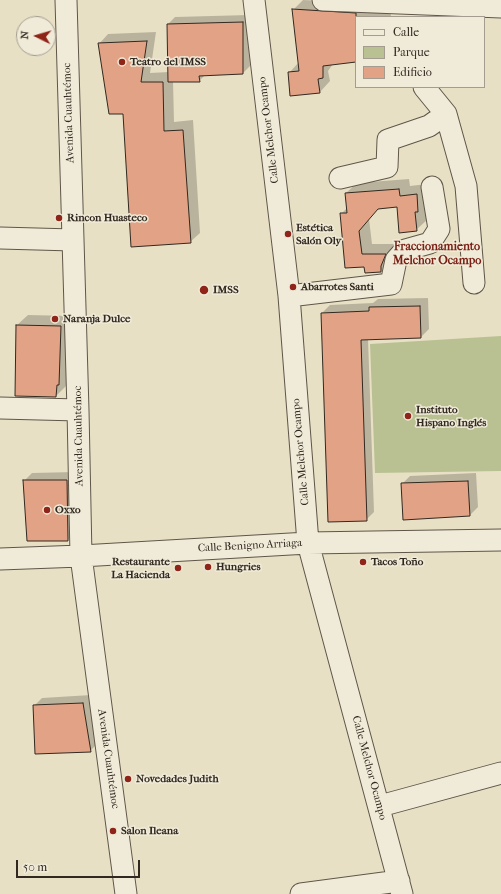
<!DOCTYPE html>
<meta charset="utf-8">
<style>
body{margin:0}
#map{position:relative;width:501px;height:894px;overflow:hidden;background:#e8e0c5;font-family:"IM FELL French Canon",serif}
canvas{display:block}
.legend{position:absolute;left:355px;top:16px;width:130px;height:72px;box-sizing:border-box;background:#f0ebd9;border:1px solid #a49d8f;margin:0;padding:5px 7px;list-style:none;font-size:12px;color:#31281f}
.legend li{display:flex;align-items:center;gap:8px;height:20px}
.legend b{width:20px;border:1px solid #a49d8f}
.north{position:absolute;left:16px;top:16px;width:40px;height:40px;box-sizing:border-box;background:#f0ebd9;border:1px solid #a49d8f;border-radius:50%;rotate:275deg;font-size:11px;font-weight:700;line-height:16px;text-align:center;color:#31281f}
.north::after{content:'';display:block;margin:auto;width:14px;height:18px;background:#8f2418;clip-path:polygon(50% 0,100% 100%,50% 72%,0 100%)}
.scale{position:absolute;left:16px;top:860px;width:124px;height:18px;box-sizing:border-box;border:2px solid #31281f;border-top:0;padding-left:5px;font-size:12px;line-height:14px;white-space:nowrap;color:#31281f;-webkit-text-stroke:3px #f0ebd9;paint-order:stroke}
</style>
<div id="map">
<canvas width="501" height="894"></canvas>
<ul class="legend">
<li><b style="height:5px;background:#f0ebd9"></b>Calle</li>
<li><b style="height:11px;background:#b9c192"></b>Parque</li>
<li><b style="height:11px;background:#e2a286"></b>Edificio</li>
</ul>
<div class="north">N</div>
<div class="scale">50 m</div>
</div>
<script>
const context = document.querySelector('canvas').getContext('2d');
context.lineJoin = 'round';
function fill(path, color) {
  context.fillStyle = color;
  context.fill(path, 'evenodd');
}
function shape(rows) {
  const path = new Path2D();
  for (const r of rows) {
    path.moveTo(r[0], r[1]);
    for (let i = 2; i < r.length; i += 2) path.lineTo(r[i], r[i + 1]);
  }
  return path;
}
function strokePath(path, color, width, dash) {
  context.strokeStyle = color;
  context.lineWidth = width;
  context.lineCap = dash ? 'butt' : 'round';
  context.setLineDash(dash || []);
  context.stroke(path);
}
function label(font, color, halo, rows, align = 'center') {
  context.font = font + ' "IM FELL French Canon",serif';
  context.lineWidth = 3;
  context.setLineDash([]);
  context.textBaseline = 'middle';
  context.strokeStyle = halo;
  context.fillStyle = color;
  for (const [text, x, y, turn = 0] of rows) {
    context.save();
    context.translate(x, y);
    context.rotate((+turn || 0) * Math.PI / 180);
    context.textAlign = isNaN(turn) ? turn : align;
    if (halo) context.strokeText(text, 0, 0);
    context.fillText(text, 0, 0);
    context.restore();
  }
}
fill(shape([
 [501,336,501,471,375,473,370,344]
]), '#b9c192');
fill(shape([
 [303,0,390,4,391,17,356,17,356,61,333,64,328,71,330,81,320,92,289,73,299,62,293,10],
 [249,15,250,66,243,73,205,75,199,81,173,81,174,122,193,120,200,233,190,242,124,113,99,44,108,34,156,32,150,73,169,72,168,24,175,17],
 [409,179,410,186,427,184,426,203,427,220,416,230,398,206,379,208,369,219,372,244,396,244,391,254,391,261,381,271,365,266,341,214,348,207,346,193,357,183],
 [428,298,429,329,421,337,368,338,374,512,366,520,322,313,330,305,373,303,378,299],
 [28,315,71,316,69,374,66,377,66,386,56,396,17,325],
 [75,472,76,532,68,540,24,481,32,473],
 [476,473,478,507,469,516,402,484,410,476],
 [91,695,98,743,90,751,34,706,42,698]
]), '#0003');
const building = shape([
 [292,9,356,13,356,62,323,66,323,78,318,79,320,93,290,96,288,72,299,71,292,9],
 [243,22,243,74,199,76,200,82,168,82,167,24,243,22],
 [147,41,141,82,163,82,164,131,183,130,191,243,131,247,123,114,109,114,98,43,147,41],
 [399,189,400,196,417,194,418,212,415,212,417,231,399,233,397,207,378,209,359,231,362,254,386,254,381,266,381,272,365,273,364,267,345,268,340,213,347,213,345,193,399,189],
 [420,306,421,338,361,340,367,521,328,522,321,313,369,311,369,307,420,306],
 [16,325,61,326,59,385,57,385,56,397,15,396,16,325],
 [23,480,67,480,68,541,27,541,23,480],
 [468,481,470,516,403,520,401,483,468,481],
 [83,703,91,752,35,754,33,705,83,703]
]);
fill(building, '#e2a286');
strokePath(building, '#31281f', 1);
const minor = shape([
 [66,0,78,410,81,556,126,894],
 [254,0,289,296,308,543,402,894],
 [323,0,501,7],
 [424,87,446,114,466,186,474,283],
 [340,178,387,167,388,140,429,126,446,114],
 [0,238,73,240],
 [289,296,391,284,396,260,405,250,430,243,439,229,432,187],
 [0,408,78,410],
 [0,559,81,556,308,543,501,540],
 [380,806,501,773],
 [301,894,399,881]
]);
strokePath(minor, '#5f5648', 23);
strokePath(minor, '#f0ebd9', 21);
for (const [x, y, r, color] of [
 [122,62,4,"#8f2418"],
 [59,218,4,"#8f2418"],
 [288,234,4,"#8f2418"],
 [293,287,4,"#8f2418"],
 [204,290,5,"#8f2418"],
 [55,319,4,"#8f2418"],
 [408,416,4,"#8f2418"],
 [47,510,4,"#8f2418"],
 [363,562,4,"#8f2418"],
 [208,567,4,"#8f2418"],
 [178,568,4,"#8f2418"],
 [128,779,4,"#8f2418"],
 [113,831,4,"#8f2418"]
]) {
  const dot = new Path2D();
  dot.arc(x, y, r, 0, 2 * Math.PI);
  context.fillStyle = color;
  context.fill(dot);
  strokePath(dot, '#f0ebd9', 1.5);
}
label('bold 11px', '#31281f', '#f0ebd9', [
 ["Teatro del IMSS",130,62],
 ["Rincon Huasteco",67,218],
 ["Estética",296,228],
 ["Salón Oly",296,241],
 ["Abarrotes Santi",301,287],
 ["IMSS",213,290],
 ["Naranja Dulce",63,319],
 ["Instituto",416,410],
 ["Hispano Inglés",416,423],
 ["Oxxo",55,510],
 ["Restaurante",170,562,"right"],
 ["La Hacienda",170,575,"right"],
 ["Tacos Toño",371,562],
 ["Hungries",216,567],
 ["Novedades Judith",136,779],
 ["Salon Ileana",121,831]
], 'left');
label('11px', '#31281f', '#f0ebd9', [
 ["Avenida Cuauhtémoc",69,113,-92],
 ["Calle Melchor Ocampo",269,130,-97],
 ["Avenida Cuauhtémoc",79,436,-91],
 ["Calle Melchor Ocampo",301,452,-95],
 ["Calle Benigno Arriaga",250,546,-3],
 ["Avenida Cuauhtémoc",108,759,82],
 ["Calle Melchor Ocampo",369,768,75]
]);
label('bold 12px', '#7a1f14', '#f0ebd9', [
 ["Fraccionamiento",437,247],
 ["Melchor Ocampo",437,261]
]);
</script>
